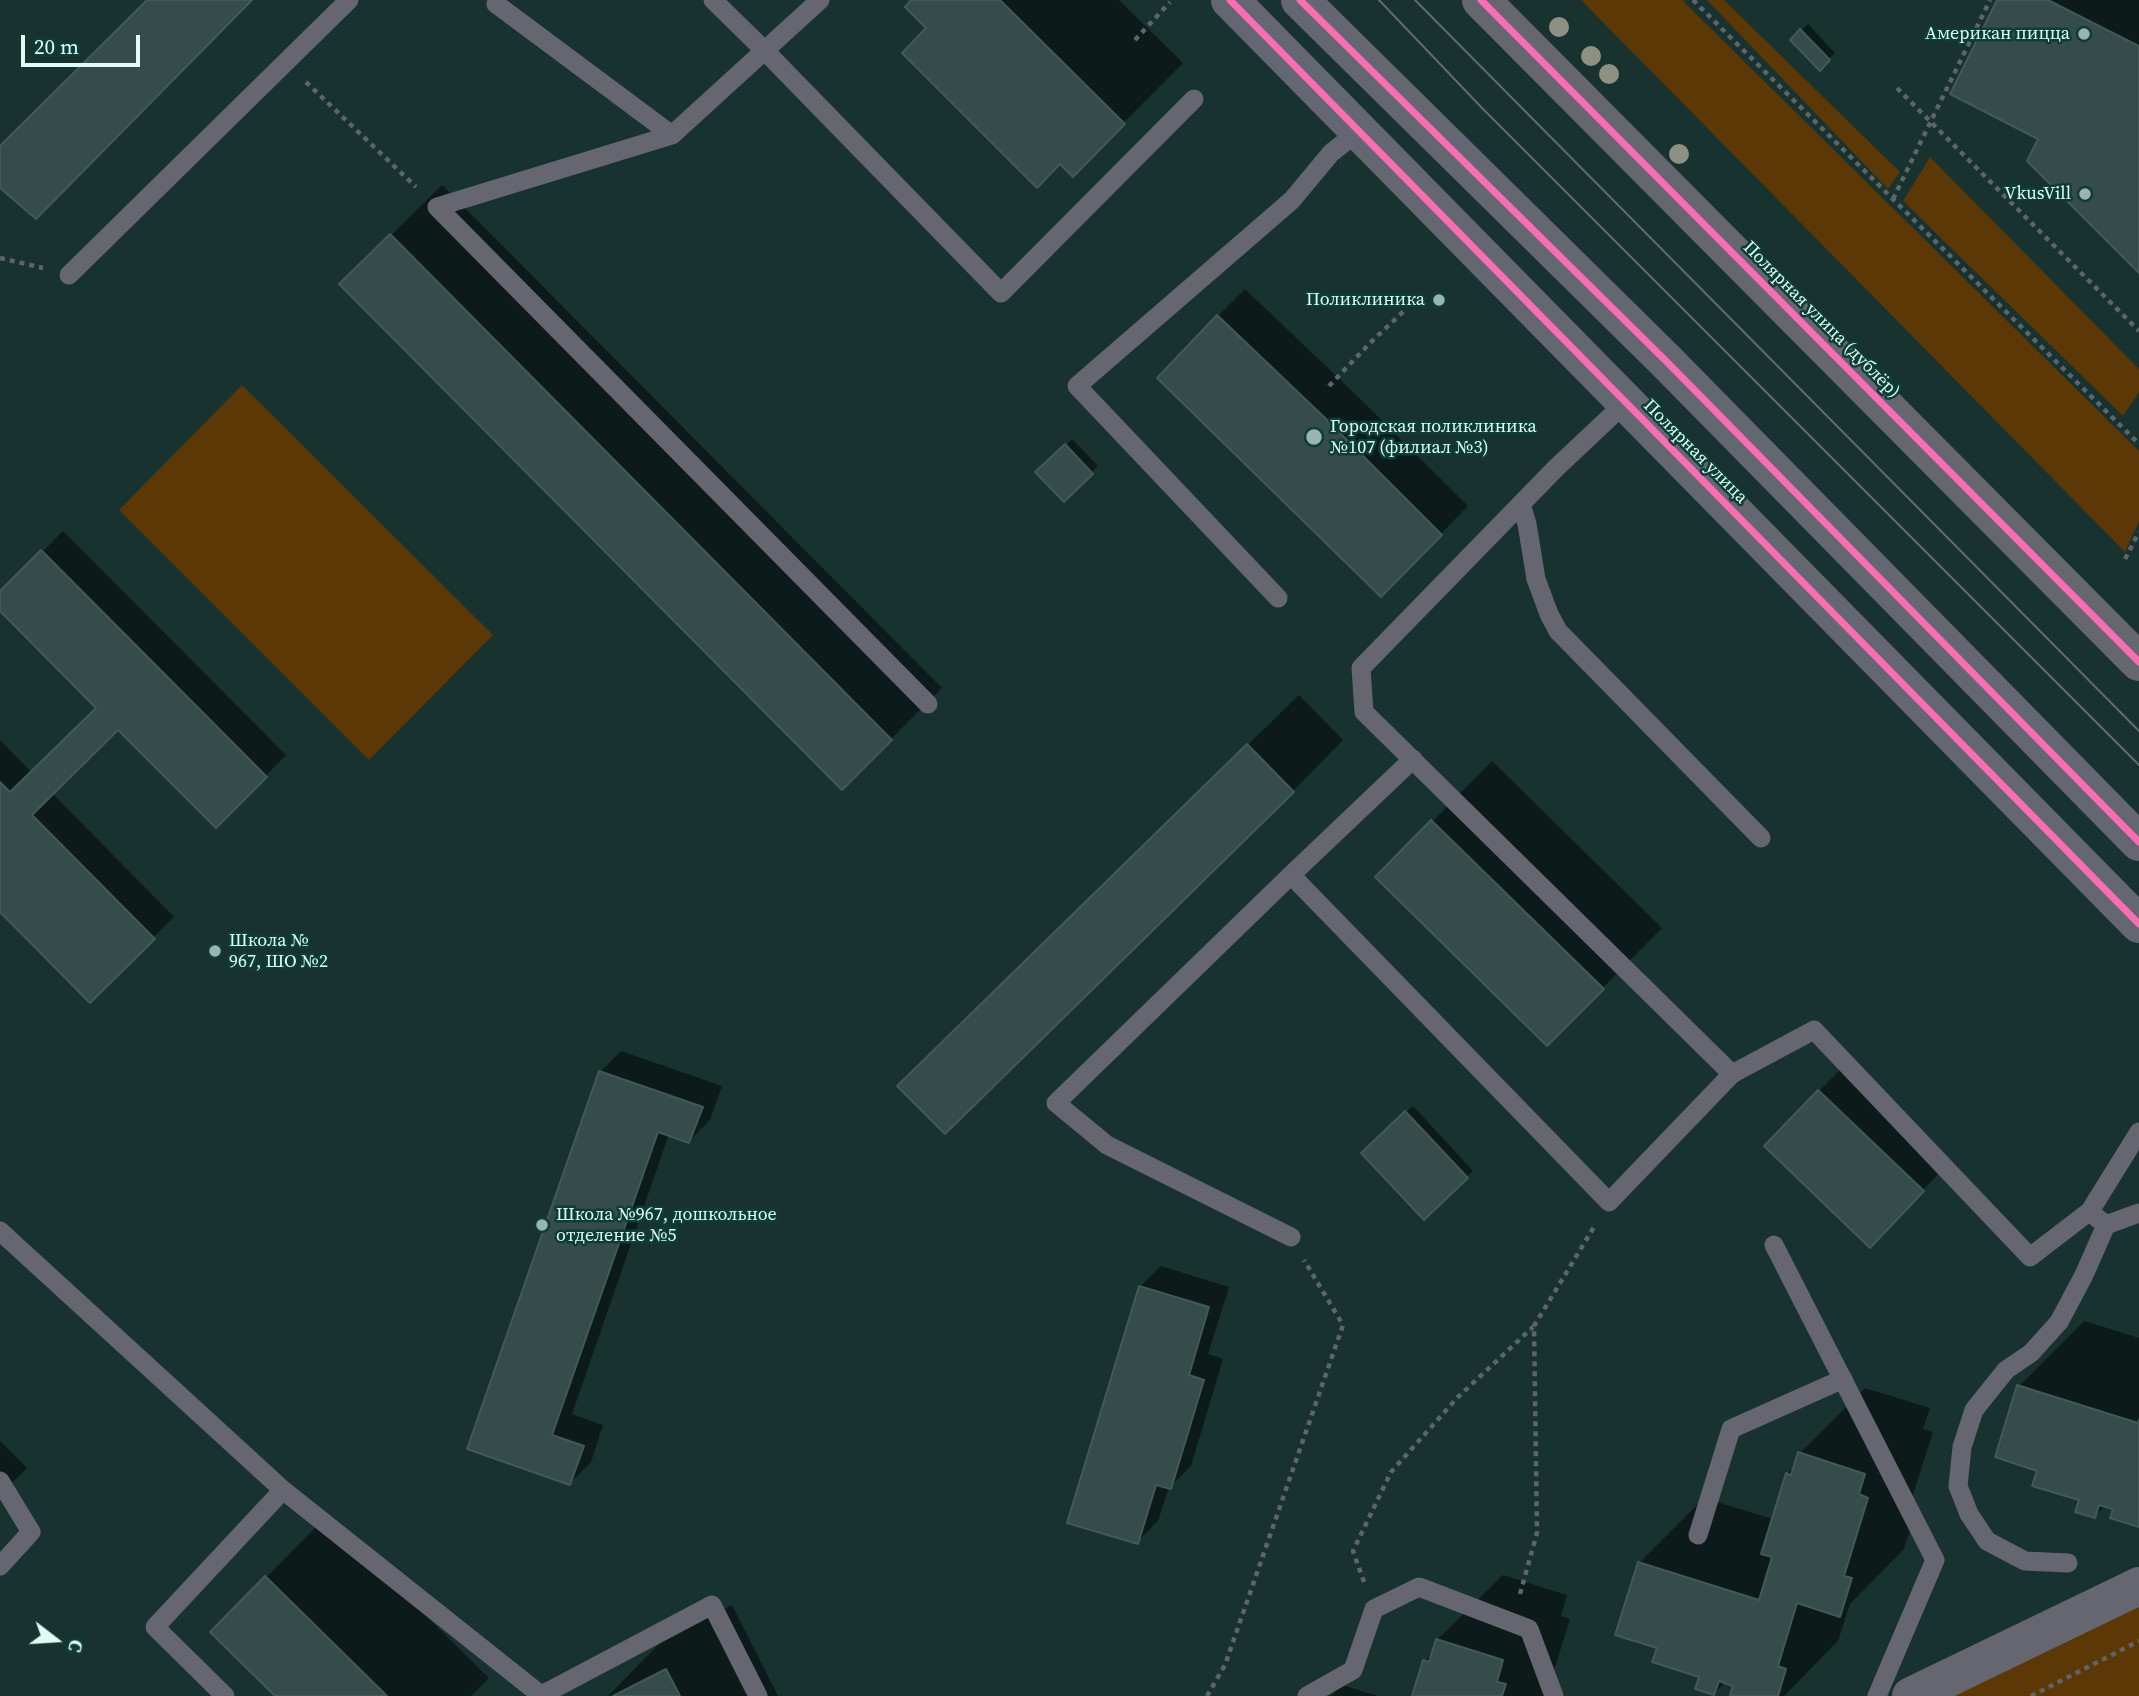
<!DOCTYPE html>
<meta charset="utf-8">
<style>
body{margin:0}
#map{position:relative;width:2139px;height:1696px;overflow:hidden;background:#18322f;font-family:"Source Serif 4",serif}
canvas{display:block}
.north{position:absolute;left:21px;top:1605px;width:70px;height:70px;-webkit-text-stroke:5px #0e3d37;paint-order:stroke;rotate:107deg;font-size:19px;font-weight:700;line-height:28px;text-align:center;color:#defcf6}
.north::after{content:'';display:block;margin:auto;width:24px;height:32px;background:#defcf6;clip-path:polygon(50% 0,100% 100%,50% 72%,0 100%)}
.scale{position:absolute;left:21px;top:35px;width:119px;height:32px;box-sizing:border-box;border:4px solid #defcf6;border-top:0;padding-left:9px;font-size:21px;line-height:24px;white-space:nowrap;color:#defcf6;-webkit-text-stroke:5px #0e3d37;paint-order:stroke}
</style>
<div id="map">
<canvas width="2139" height="1696"></canvas>
<div class="north">С</div>
<div class="scale">20 m</div>
</div>
<script>
const context = document.querySelector('canvas').getContext('2d');
context.lineJoin = 'round';
function fill(path, color) {
  context.fillStyle = color;
  context.fill(path, 'evenodd');
}
function shape(rows) {
  const path = new Path2D();
  for (const r of rows) {
    path.moveTo(r[0], r[1]);
    for (let i = 2; i < r.length; i += 2) path.lineTo(r[i], r[i + 1]);
  }
  return path;
}
function strokePath(path, color, width, dash) {
  context.strokeStyle = color;
  context.lineWidth = width;
  context.lineCap = dash ? 'butt' : 'round';
  context.setLineDash(dash || []);
  context.stroke(path);
}
function label(font, color, halo, rows, align = 'center') {
  context.font = font + ' "Source Serif 4",serif';
  context.lineWidth = 5;
  context.setLineDash([]);
  context.textBaseline = 'middle';
  context.strokeStyle = halo;
  context.fillStyle = color;
  for (const [text, x, y, turn = 0] of rows) {
    context.save();
    context.translate(x, y);
    context.rotate((+turn || 0) * Math.PI / 180);
    context.textAlign = isNaN(turn) ? turn : align;
    if (halo) context.strokeText(text, 0, 0);
    context.fillText(text, 0, 0);
    context.restore();
  }
}
fill(shape([
 [1581,0,1682,0,2139,451,2139,522,2125,552],
 [1707,0,1724,0,1900,172,1888,189],
 [1930,157,2139,369,2139,392,2123,416,1903,201],
 [242,385,493,635,369,760,119,510],
 [2139,1594,2139,1696,1942,1696]
]), '#5b3806');
fill(shape([
 [914,0,1119,0,1183,63,1073,174,928,28],
 [1999,0,2139,0,2139,270,2040,138],
 [1808,24,1835,53,1820,68,1792,40],
 [442,185,942,688,842,788,342,284],
 [1245,289,1351,390,1468,506,1381,595,1218,316],
 [1072,439,1098,466,1064,499,1038,472],
 [63,531,286,755,216,826,118,728,52,793,174,917,90,1000,0,909,0,740,32,773,98,708,0,609,0,594],
 [1299,695,1343,740,1293,791,950,1035],
 [1492,761,1662,928,1547,1044,1378,877],
 [621,1051,722,1086,710,1120,689,1141,669,1134,572,1414,603,1425,591,1462,570,1483,469,1448,600,1072],
 [1840,1070,1943,1169,1891,1224,1819,1091],
 [1413,1106,1473,1171,1424,1217,1364,1153],
 [1161,1266,1229,1287,1208,1354,1223,1359,1191,1466,1170,1487,1169,1487,1158,1521,1137,1542,1140,1287],
 [2084,1321,2139,1338,2139,1525,2115,1508,2106,1505,2094,1516,2081,1499,2039,1470,2019,1386],
 [1865,1388,1930,1408,1923,1429,1933,1432,1908,1510,1916,1513,1904,1549,1850,1604,1838,1641,1784,1696,1739,1696,1735,1685,1726,1682,1714,1693,1702,1676,1659,1646,1639,1563,1704,1498,1773,1519,1787,1474,1796,1465,1800,1453],
 [0,1441,27,1468,0,1495],
 [326,1517,489,1678,471,1696,278,1696,212,1632],
 [1503,1575,1567,1595,1561,1616,1570,1619,1546,1696,1414,1696,1425,1661,1434,1652,1437,1640],
 [732,1605,778,1696,608,1696,664,1639],
 [1342,1685,1378,1696,1331,1696]
]), '#0007');
const building = shape([
 [147,0,252,0,36,219,0,188,0,146,147,0],
 [911,0,1000,0,1125,124,1073,177,1060,164,1037,188,902,53,926,28,905,7,911,0],
 [1997,0,2048,0,2139,46,2139,273,2027,161,2038,139,1950,94,1997,0],
 [1800,29,1830,60,1820,71,1790,40,1800,29],
 [390,234,892,740,842,790,339,284,390,234],
 [1217,315,1324,417,1442,535,1381,597,1157,378,1217,315],
 [1065,444,1093,474,1064,502,1035,472,1065,444],
 [41,550,267,777,216,828,118,730,32,815,155,939,90,1003,0,912,0,782,10,792,96,708,0,611,0,591,41,550],
 [1247,744,1294,792,945,1134,897,1086,1247,744],
 [1431,820,1604,989,1547,1046,1375,877,1431,820],
 [599,1071,703,1107,689,1143,658,1132,552,1435,584,1446,570,1485,467,1449,599,1071],
 [1818,1090,1924,1191,1870,1248,1764,1146,1818,1090],
 [1405,1111,1468,1178,1424,1220,1361,1153,1405,1111],
 [1139,1286,1209,1307,1189,1375,1204,1380,1171,1489,1156,1485,1138,1544,1067,1523,1139,1286],
 [2017,1385,2138,1423,2139,1420,2139,1527,2110,1518,2113,1509,2099,1505,2095,1518,2075,1512,2079,1500,2032,1486,2037,1471,1995,1457,2017,1385],
 [1798,1452,1865,1474,1859,1494,1868,1498,1844,1576,1852,1578,1840,1617,1797,1603,1778,1666,1786,1669,1778,1696,1733,1696,1730,1695,1733,1686,1719,1681,1714,1695,1695,1689,1699,1677,1652,1662,1657,1648,1615,1635,1638,1562,1759,1600,1772,1557,1761,1554,1786,1473,1791,1475,1798,1452],
 [265,1576,387,1696,275,1696,210,1632,265,1576],
 [1436,1639,1503,1660,1497,1682,1506,1684,1502,1696,1412,1696,1423,1660,1429,1662,1436,1639],
 [666,1669,680,1696,613,1696,666,1669]
]);
fill(building, '#364c4b');
strokePath(building, '#415958', 2);
strokePath(shape([
 [1693,0,2139,444],
 [1135,40,1170,2],
 [306,82,416,187],
 [1897,88,2139,331],
 [1893,199,1990,0],
 [0,258,43,268],
 [1329,386,1372,341,1404,311],
 [2125,559,2139,532],
 [1364,1582,1353,1551,1391,1472,1458,1397,1533,1327],
 [1520,1594,1537,1533,1534,1326,1594,1227],
 [1207,1696,1225,1665,1343,1325,1304,1260],
 [2031,1696,2139,1641]
]), '#5d656a', 4.5, [5, 5]);
strokePath(shape([
 [713,0,765,51,1001,293,1194,99],
 [820,0,672,135,437,207,928,704],
 [496,4,672,135],
 [69,275,349,0],
 [1625,403,1556,468,1361,668,1364,712,1732,1074,1814,1030,2030,1257,2090,1211,2139,1132],
 [1521,504,1527,524,1536,579,1549,614,1558,631,1761,838],
 [1278,598,1077,386,1292,200,1331,153,1359,131],
 [1291,875,1609,1202,1732,1074],
 [2096,1217,2106,1225,2139,1213],
 [0,1231,283,1490,542,1696],
 [1291,1237,1107,1145,1056,1103,1291,875,1413,759],
 [1774,1245,1935,1560,1877,1696],
 [0,1481,31,1532,0,1566],
 [1698,1535,1731,1429,1843,1379],
 [2068,1563,2025,1561,1987,1541,1969,1514,1958,1486,1962,1447,1974,1410,2006,1370,2031,1353,2059,1322,2084,1275,2106,1225],
 [225,1696,155,1627,283,1490],
 [540,1696,712,1605,758,1696],
 [1307,1696,1353,1670,1374,1609,1419,1587,1529,1629,1554,1696]
]), '#666670', 19);
strokePath(shape([
 [1481,0,2139,662],
 [1911,1696,2139,1586]
]), '#666670', 38);
strokePath(shape([
 [1230,0,2139,924],
 [1300,0,1667,362,2139,842]
]), '#646772', 38);
strokePath(shape([
 [1379,0,1483,109,2139,765],
 [1415,0,2139,731]
]), '#626a70', 2);
strokePath(shape([
 [1230,0,2139,924],
 [1300,0,1667,362,2139,842],
 [1481,0,2139,662]
]), '#f96db3', 7);
context.fillStyle = '#8f9084';
for (const [x, y] of [
 [1559,27],
 [1591,56],
 [1609,74],
 [1679,154]
]) {
  context.beginPath();
  context.arc(x, y, 10, 0, 2 * Math.PI);
  context.fill();
}
for (const [x, y, r, color] of [
 [2084,34,7,"#99b5b0"],
 [2085,194,7,"#99b5b0"],
 [1439,300,7,"#99b5b0"],
 [1314,437,9,"#99b5b0"],
 [215,951,7,"#99b5b0"],
 [542,1225,7,"#99b5b0"]
]) {
  const dot = new Path2D();
  dot.arc(x, y, r, 0, 2 * Math.PI);
  context.fillStyle = color;
  context.fill(dot);
  strokePath(dot, '#0e3d37', 2.5);
}
label('18px', '#defcf6', '#0e3d37', [
 ["Американ пицца",2070,34],
 ["VkusVill",2071,194],
 ["Поликлиника",1425,300],
 ["Городская поликлиника",1330,427,"left"],
 ["№107 (филиал №3)",1330,448,"left"],
 ["Школа №",229,941,"left"],
 ["967, ШО №2",229,962,"left"],
 ["Школа №967, дошкольное",556,1215,"left"],
 ["отделение №5",556,1236,"left"]
], 'right');
label('18px', '#defcf6', '#0e3d37', [
 ["Полярная улица (дублёр)",1821,320,45],
 ["Полярная улица",1695,452,45]
]);
</script>
